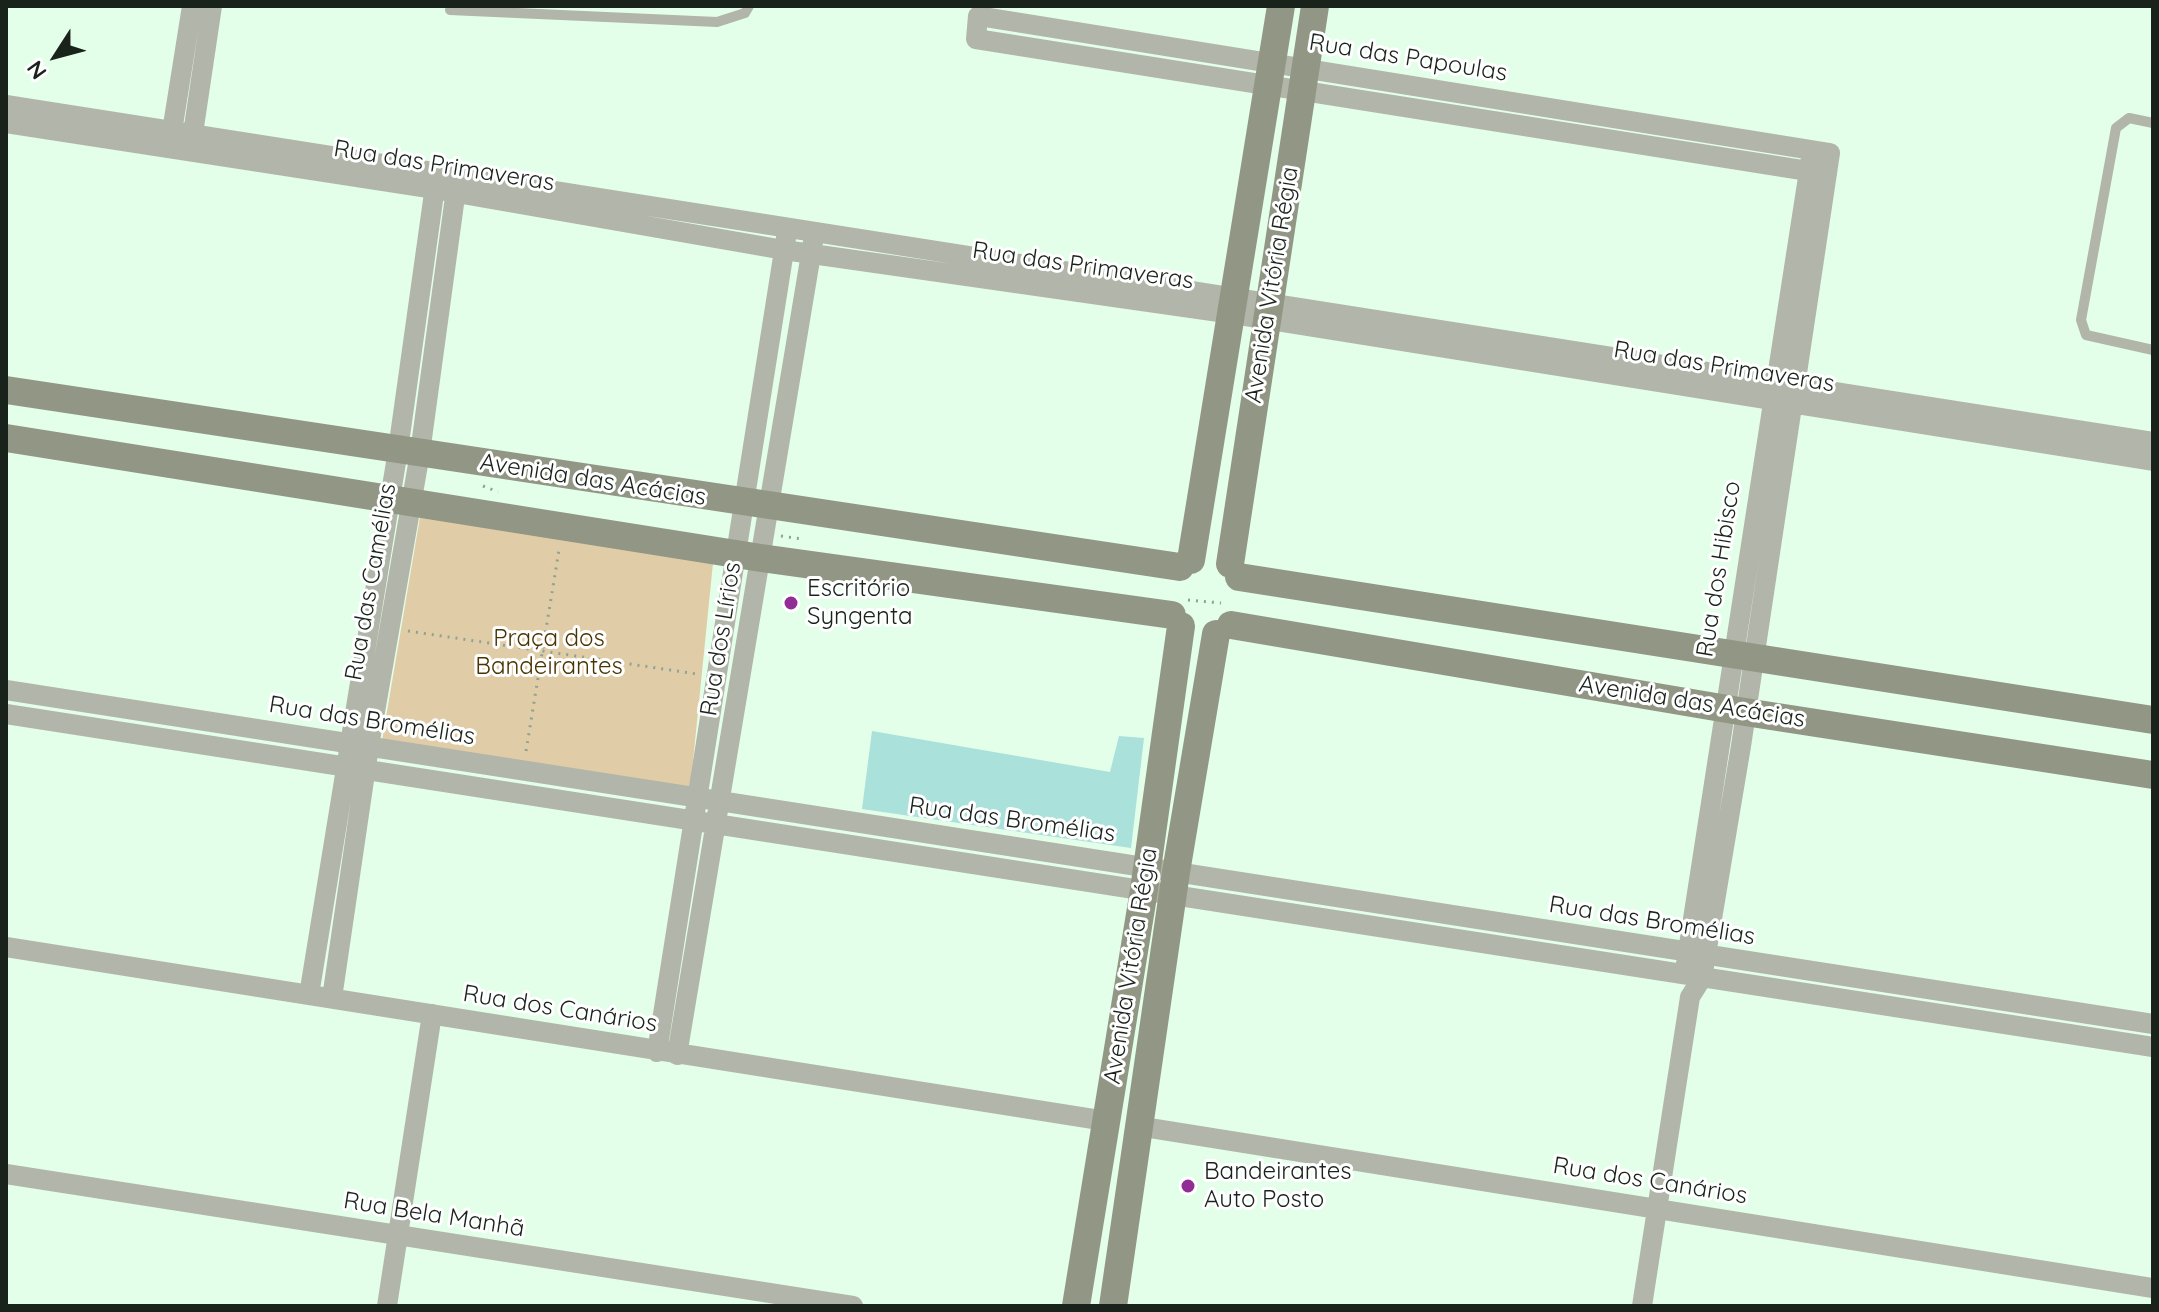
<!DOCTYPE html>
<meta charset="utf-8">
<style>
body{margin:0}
#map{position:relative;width:2159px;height:1312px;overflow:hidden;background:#e3fee9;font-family:Quicksand,sans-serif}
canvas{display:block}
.frame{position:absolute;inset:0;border:8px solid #19231c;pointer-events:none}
.north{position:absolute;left:16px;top:16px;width:80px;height:80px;-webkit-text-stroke:6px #fff;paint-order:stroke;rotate:234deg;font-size:22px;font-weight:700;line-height:32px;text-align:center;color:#19231c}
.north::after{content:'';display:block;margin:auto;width:28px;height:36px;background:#19231c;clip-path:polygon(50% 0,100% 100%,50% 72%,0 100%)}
</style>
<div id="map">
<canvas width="2159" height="1312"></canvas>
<div class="frame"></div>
<div class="north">N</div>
</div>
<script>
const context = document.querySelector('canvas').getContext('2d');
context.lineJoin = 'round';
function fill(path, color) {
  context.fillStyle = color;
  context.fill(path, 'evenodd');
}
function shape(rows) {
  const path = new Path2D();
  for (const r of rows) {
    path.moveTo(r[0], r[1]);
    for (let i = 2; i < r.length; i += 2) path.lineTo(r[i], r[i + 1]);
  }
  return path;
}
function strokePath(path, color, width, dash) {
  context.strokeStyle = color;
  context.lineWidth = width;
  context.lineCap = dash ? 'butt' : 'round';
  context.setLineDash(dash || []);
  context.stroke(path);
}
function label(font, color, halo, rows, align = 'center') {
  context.font = font + ' Quicksand,sans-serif';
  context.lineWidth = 6;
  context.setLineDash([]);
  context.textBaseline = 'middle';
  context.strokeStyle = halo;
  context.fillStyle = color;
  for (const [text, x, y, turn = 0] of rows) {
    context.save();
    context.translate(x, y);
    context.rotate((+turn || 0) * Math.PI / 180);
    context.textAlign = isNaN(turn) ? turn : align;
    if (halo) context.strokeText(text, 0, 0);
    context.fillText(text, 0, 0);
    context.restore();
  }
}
fill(shape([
 [420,517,713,563,690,791,382,741]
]), '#e0cda8');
fill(shape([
 [872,731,1110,772,1119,736,1144,738,1131,848,862,809]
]), '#aae1db');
strokePath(shape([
 [483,486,498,492],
 [781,536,802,539],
 [1188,600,1221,603],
 [408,631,697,674],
 [526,751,559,550]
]), '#8fa393', 3, [2, 6]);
strokePath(shape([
 [450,10,717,22,745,13,749,6],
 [2153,123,2129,118,2116,128,2081,320,2086,335,2153,350]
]), '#b2b5a9', 10);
strokePath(shape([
 [6,105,2153,442],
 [6,123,435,189,784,250,1233,314,2153,461],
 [170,144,192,6],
 [191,147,212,6],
 [6,690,2153,1024],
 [6,714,2153,1047],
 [6,947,1106,1121],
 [1686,964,1811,158],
 [309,995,398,450,436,179],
 [332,998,369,746,420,453,457,182],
 [657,1052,786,238],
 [677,1055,813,242],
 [1138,1126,2153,1288],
 [6,1174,853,1306],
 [387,1306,432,1014],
 [1642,1306,1690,997,1702,978,1741,746,1830,153,978,16,976,39,1827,174]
]), '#b2b5a9', 20);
strokePath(shape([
 [6,390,1180,567],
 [6,438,761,558,1172,615],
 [1191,560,1281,6],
 [1230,564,1315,6],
 [1239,577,2153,720],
 [1231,625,1745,712,2153,775],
 [1076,1306,1144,890,1181,626],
 [1113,1306,1176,872,1216,634]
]), '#929684', 28);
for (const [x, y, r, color] of [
 [791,603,8,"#912d94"],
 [1188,1186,8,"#912d94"]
]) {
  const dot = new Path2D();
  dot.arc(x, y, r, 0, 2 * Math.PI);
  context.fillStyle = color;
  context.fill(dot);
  strokePath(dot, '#fff', 3);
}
label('24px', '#19231c', '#fff', [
 ["Rua das Papoulas",1408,58,9],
 ["Rua das Primaveras",444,166,9],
 ["Rua das Primaveras",1083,266,8],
 ["Avenida Vitória Régia",1272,285,-81],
 ["Rua das Primaveras",1724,367,9],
 ["Avenida das Acácias",593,480,9],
 ["Rua dos Hibisco",1719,569,-81],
 ["Rua das Camélias",371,582,-80],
 ["Rua dos Lírios",721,639,-81],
 ["Avenida das Acácias",1692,702,9],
 ["Rua das Bromélias",372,721,9],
 ["Rua das Bromélias",1012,820,8],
 ["Rua das Bromélias",1652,921,9],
 ["Avenida Vitória Régia",1131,966,-81],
 ["Rua dos Canários",560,1009,9],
 ["Rua dos Canários",1650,1181,9],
 ["Rua Bela Manhã",434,1215,9]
]);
label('24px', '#19231c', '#fff', [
 ["Escritório",807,589],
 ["Syngenta",807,617],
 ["Bandeirantes",1204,1172],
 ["Auto Posto",1204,1200]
], 'left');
label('24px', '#493502', '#fff', [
 ["Praça dos",549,639],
 ["Bandeirantes",549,667]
]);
</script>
